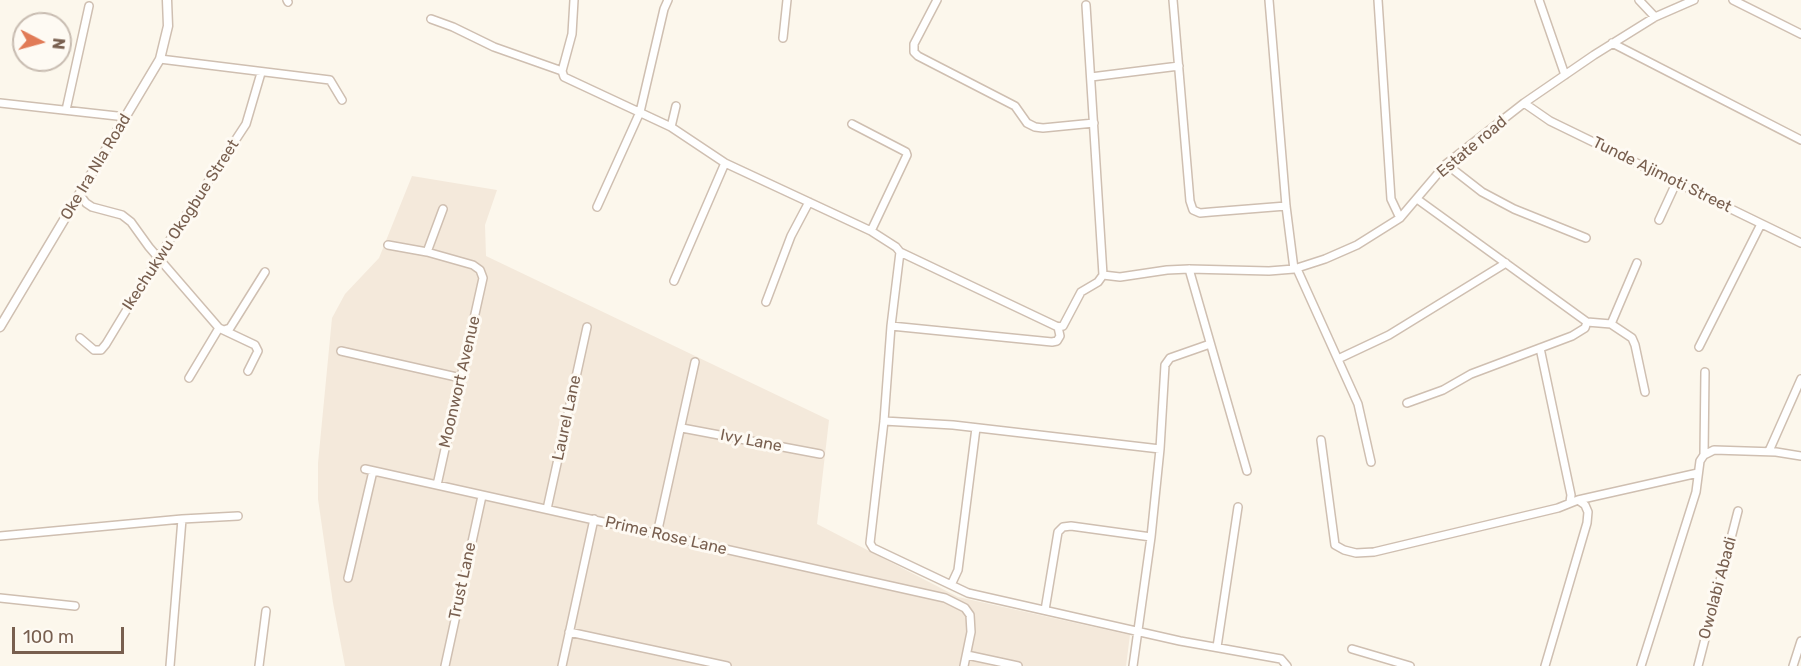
<!DOCTYPE html>
<style>
body{margin:0}
#map{position:relative;width:1801px;height:666px;overflow:hidden;background:#fcf7ec;font-family:Rubik,sans-serif}
canvas{display:block}
.north{position:absolute;left:12px;top:12px;width:60px;height:60px;box-sizing:border-box;background:#fefaf3;border:2px solid #c8bcb1;border-radius:50%;rotate:96deg;font-size:16px;font-weight:700;line-height:24px;text-align:center;color:#785f4f}
.north::after{content:'';display:block;margin:auto;width:21px;height:27px;background:#e17b57;clip-path:polygon(50% 0,100% 100%,50% 72%,0 100%)}
.scale{position:absolute;left:12px;top:627px;width:112px;height:27px;box-sizing:border-box;border:3px solid #785f4f;border-top:0;padding-left:8px;font-size:18px;line-height:21px;white-space:nowrap;color:#785f4f;-webkit-text-stroke:4px #fefaf3;paint-order:stroke}
</style>
<div id="map">
<canvas width="1801" height="666"></canvas>
<div class="north">N</div>
<div class="scale">100 m</div>
</div>
<script>
const context = document.querySelector('canvas').getContext('2d');
context.lineJoin = 'round';
function fill(path, color) {
  context.fillStyle = color;
  context.fill(path, 'evenodd');
}
function shape(rows) {
  const path = new Path2D();
  for (const r of rows) {
    path.moveTo(r[0], r[1]);
    for (let i = 2; i < r.length; i += 2) path.lineTo(r[i], r[i + 1]);
  }
  return path;
}
function strokePath(path, color, width, dash) {
  context.strokeStyle = color;
  context.lineWidth = width;
  context.lineCap = dash ? 'butt' : 'round';
  context.setLineDash(dash || []);
  context.stroke(path);
}
function label(font, color, halo, rows, align = 'center') {
  context.font = font + ' Rubik,sans-serif';
  context.lineWidth = 6;
  context.setLineDash([]);
  context.textBaseline = 'middle';
  context.strokeStyle = halo;
  context.fillStyle = color;
  for (const [text, x, y, turn = 0] of rows) {
    context.save();
    context.translate(x, y);
    context.rotate((+turn || 0) * Math.PI / 180);
    context.textAlign = isNaN(turn) ? turn : align;
    if (halo) context.strokeText(text, 0, 0);
    context.fillText(text, 0, 0);
    context.restore();
  }
}
fill(shape([
 [412,176,497,190,485,225,486,256,829,420,817,524,958,597,1130,635,1126,666,345,666,333,603,318,499,318,463,332,318,345,294,379,258]
]), '#f4e9db');
const minor = shape([
 [287,0,288,2],
 [574,0,572,34,562,71,564,77,671,127,725,163,871,231,896,247,900,252,1058,327,1063,326,1081,292,1098,282,1103,275,1086,5],
 [937,0,914,44,914,52,918,56,1015,106,1027,123,1035,127,1043,128,1094,123],
 [1173,0,1190,201,1193,210,1200,213,1211,212,1286,206],
 [1269,0,1286,206,1294,269],
 [1378,0,1391,199,1400,218],
 [1539,0,1565,75],
 [1639,0,1655,17],
 [1733,0,1801,34],
 [431,19,453,27,494,47,562,71],
 [783,38,787,0],
 [1612,43,1801,140],
 [160,59,330,80,342,100],
 [1091,77,1179,66],
 [0,103,126,117],
 [1524,103,1550,121,1801,243],
 [66,110,89,6],
 [852,124,906,152,907,155,871,231],
 [671,127,676,106],
 [1446,164,1482,192,1514,209,1586,238],
 [80,195,86,203,92,207,122,215,131,222,149,247,219,328,255,345,258,351,248,371],
 [1417,199,1587,322,1611,324,1632,338,1635,345,1645,392],
 [597,207,640,112,664,9,668,0],
 [1659,220,1677,181],
 [388,245,427,252,473,265,480,270,483,278,437,485],
 [427,252,443,209],
 [900,252,891,326,884,421,870,543,873,548,968,593,1180,641,1281,659,1287,666],
 [1189,269,1247,471],
 [1297,269,1358,404,1371,462],
 [1103,275,1120,277,1167,270,1189,269,1269,271,1294,269,1325,259,1357,245,1400,218,1446,164,1524,103,1594,55,1655,17,1694,0],
 [674,281,725,163],
 [766,302,791,236,809,202],
 [1611,324,1637,263],
 [891,326,1052,342,1057,341,1060,336,1058,327],
 [224,330,230,328,265,272],
 [80,338,94,350,101,350,106,344,158,258,246,124,261,73],
 [1699,347,1761,224],
 [1540,348,1571,495,1570,502],
 [341,351,461,378],
 [1338,359,1389,335,1506,263],
 [189,378,219,328],
 [1407,403,1443,390,1471,374,1572,336,1585,328,1587,322],
 [884,421,953,425,1160,449],
 [682,428,820,454],
 [1321,440,1335,545,1344,550,1356,553,1374,552,1558,508,1578,500,1585,505,1588,512,1587,523,1545,666],
 [1769,451,1801,379],
 [1704,455,1714,450,1776,452,1801,456],
 [365,469,945,598,965,608,970,615,971,632,964,666],
 [1578,500,1698,473],
 [547,509,587,327],
 [657,534,695,362],
 [0,536,182,519],
 [348,578,373,471],
 [951,585,958,570,976,428],
 [0,598,75,606],
 [1045,610,1058,532,1063,527,1071,526,1151,537],
 [569,632,727,666],
 [1217,647,1238,507],
 [1352,649,1410,666],
 [967,655,1018,666],
 [170,666,182,519,238,516],
 [259,666,266,611],
 [445,666,482,496],
 [562,666,594,519],
 [1133,666,1151,537,1160,449,1165,365,1170,358,1210,344],
 [1641,666,1696,492,1700,461,1704,455,1705,372],
 [1698,666,1738,511],
 [1793,666,1801,641]
]);
const tertiary = shape([
 [0,327,160,59,168,26,167,0]
]);
strokePath(minor, '#cfbfb1', 10);
strokePath(tertiary, '#cfbfb1', 11);
strokePath(minor, '#fff', 7);
strokePath(tertiary, '#fff', 8);
label('16px', '#785f4f', '#fefaf3', [
 ["Estate road",1472,147,-40],
 ["Oke Ira Nla Road",96,167,-59],
 ["Tunde Ajimoti Street",1662,175,26],
 ["Ikechukwu Okogbue Street",181,225,-57],
 ["Moonwort Avenue",460,382,-77],
 ["Laurel Lane",567,418,-78],
 ["Ivy Lane",751,441,11],
 ["Prime Rose Lane",666,536,13],
 ["Trust Lane",463,581,-78],
 ["Owolabi Abadi",1718,588,-75]
]);
</script>
